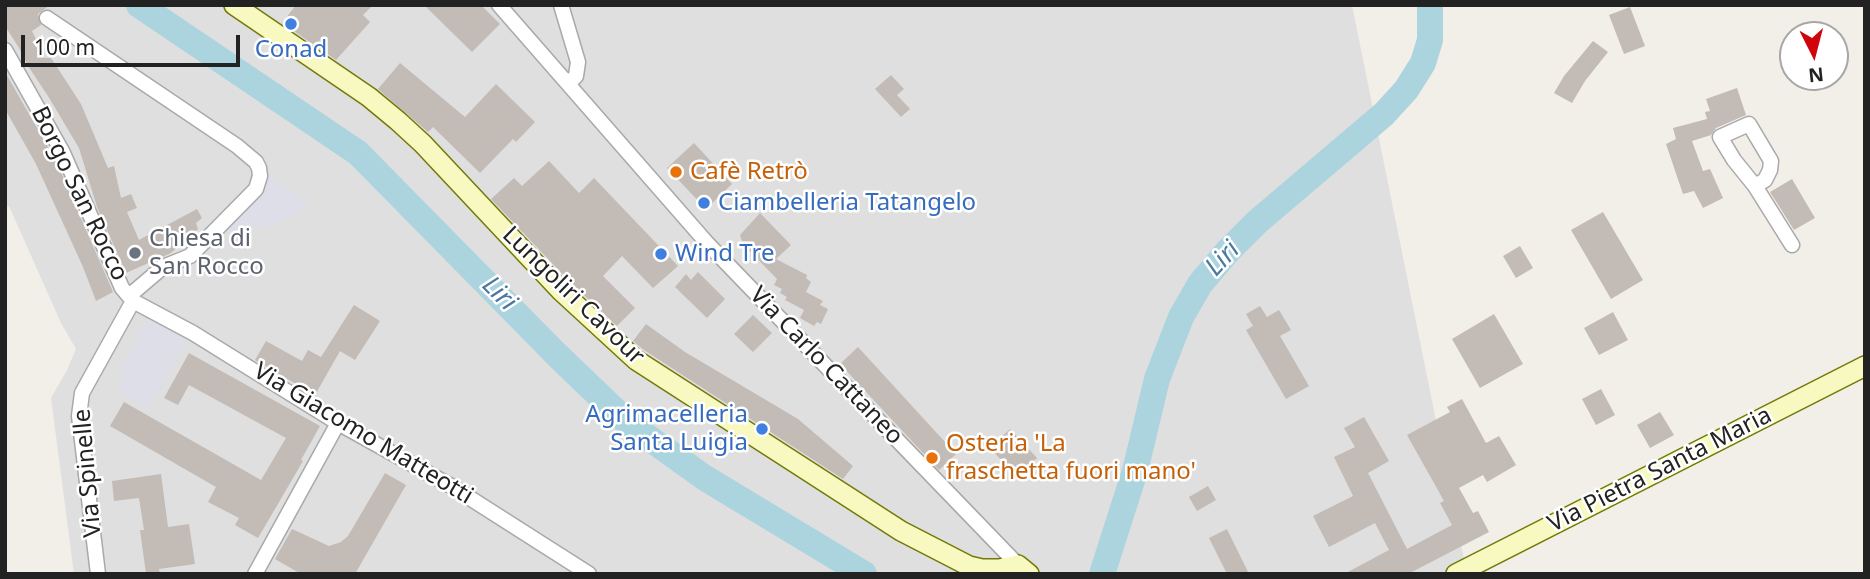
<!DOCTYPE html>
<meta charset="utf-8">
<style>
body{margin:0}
#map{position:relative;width:1870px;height:579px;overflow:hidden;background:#f2efe9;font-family:"Noto Sans",sans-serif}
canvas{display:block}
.frame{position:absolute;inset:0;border:7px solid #222;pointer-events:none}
.north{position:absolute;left:1779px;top:21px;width:70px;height:70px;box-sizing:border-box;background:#fff;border:2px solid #a7a7a7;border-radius:50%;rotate:174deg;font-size:19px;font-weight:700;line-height:28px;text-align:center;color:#222}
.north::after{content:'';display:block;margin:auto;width:24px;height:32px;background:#cf050b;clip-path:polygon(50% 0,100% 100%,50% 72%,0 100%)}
.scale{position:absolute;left:21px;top:35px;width:219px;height:32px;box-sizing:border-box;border:4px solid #222;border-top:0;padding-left:9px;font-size:21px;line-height:24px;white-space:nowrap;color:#222;-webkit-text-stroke:5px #fff;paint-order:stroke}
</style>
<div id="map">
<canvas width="1870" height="579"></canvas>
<div class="frame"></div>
<div class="north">N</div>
<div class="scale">100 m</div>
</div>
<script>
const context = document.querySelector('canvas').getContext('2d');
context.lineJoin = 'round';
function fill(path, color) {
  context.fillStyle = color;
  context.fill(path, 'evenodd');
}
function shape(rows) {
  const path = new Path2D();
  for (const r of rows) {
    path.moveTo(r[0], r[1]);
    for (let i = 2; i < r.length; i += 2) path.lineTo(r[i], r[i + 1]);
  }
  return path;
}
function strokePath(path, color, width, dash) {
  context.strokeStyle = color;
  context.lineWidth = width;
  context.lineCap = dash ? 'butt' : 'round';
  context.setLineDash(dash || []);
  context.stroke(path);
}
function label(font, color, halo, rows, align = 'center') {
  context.font = font + ' "Noto Sans",sans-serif';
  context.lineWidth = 5;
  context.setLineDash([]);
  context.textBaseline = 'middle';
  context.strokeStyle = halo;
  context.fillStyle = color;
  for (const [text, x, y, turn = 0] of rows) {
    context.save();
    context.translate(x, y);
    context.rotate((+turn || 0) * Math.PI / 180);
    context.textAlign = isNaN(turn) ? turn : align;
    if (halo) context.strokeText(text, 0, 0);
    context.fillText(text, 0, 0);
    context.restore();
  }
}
fill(shape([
 [5,5,1352,5,1467,574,74,574,51,398,67,370,76,349,61,323,9,206,5,208]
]), '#e0dfdf');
fill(shape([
 [259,168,309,202,295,215,268,226,229,233,213,233,256,189],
 [149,316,187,339,150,409,118,393,123,366]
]), '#dddee8');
strokePath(shape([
 [139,5,358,153,558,356,628,423,705,478,864,574],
 [1102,574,1135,471,1157,379,1181,317,1200,284,1227,252,1257,222,1384,114,1406,90,1423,63,1430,40,1430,5]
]), '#abd4de', 26);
fill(shape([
 [5,5,50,5,38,14,41,25,32,31,45,58,51,58,81,104,108,168,114,166,121,198,131,194,137,208,127,212,139,240,197,209,202,218,196,223,198,229,171,253,126,273,97,207,79,148,48,96,28,66,19,48,5,26],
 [296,5,373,5,363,15,370,22,336,60,282,23],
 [424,5,481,5,500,24,472,52],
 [1630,7,1645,46,1624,54,1609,15],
 [1593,41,1608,52,1585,81,1572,103,1554,93,1564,76],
 [400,63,465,117,496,84,535,122,516,142,513,139,480,173,433,127,428,132,378,89],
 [5,72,57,163,113,292,96,301,83,267,36,164,5,109],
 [891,75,904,89,897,95,910,109,901,117,875,89],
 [1737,88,1746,115,1716,128,1711,135,1692,141,1703,171,1710,169,1723,198,1703,208,1694,191,1683,194,1666,144,1676,139,1673,128,1707,119,1705,112,1710,111,1706,99],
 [694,143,732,184,706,209,667,168],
 [549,161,579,193,594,178,678,266,653,288,622,256,603,276,635,308,617,326,570,282,491,199,514,178,522,186],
 [1792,179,1815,218,1794,230,1770,192],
 [1603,212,1643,280,1611,299,1571,230],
 [760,213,791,245,776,259,807,275,806,278,811,282,806,292,823,301,820,305,828,309,821,324,817,322,814,326,800,318,804,310,785,300,787,297,780,293,782,289,774,285,777,279,743,244,740,235],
 [1520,246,1533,268,1516,278,1503,256],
 [698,272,725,299,707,318,675,287,686,274,691,280],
 [354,305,380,321,355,360,340,351,315,395,255,360,266,341,302,361,308,350,321,357],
 [1260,306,1267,317,1279,310,1291,330,1280,336,1309,386,1286,399,1246,330,1253,326,1246,314],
 [1613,312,1628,340,1599,355,1584,328],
 [1494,314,1523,364,1480,388,1452,339],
 [753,315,772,333,753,352,734,334],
 [646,324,685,352,798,419,853,466,843,479,644,350,633,341],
 [858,347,956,454,939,470,840,364],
 [189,353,320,426,301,460,303,461,258,538,235,525,239,518,208,502,216,487,110,426,124,402,261,480,286,438,189,385,178,405,164,398],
 [1601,389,1615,415,1596,425,1582,399],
 [1462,399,1486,443,1499,436,1516,465,1487,482,1483,475,1459,488,1473,513,1478,511,1489,532,1408,574,1344,574,1389,550,1375,523,1329,547,1313,516,1353,496,1334,457,1355,447,1344,428,1364,417,1389,461,1368,473,1407,549,1452,525,1440,503,1444,501,1407,435,1450,412,1447,407],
 [1660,412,1674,435,1650,448,1637,425],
 [1010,429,1037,458,1017,477,990,448],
 [385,473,406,485,355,574,301,574,275,559,292,529,329,546,341,542,348,536],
 [161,474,168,527,189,524,195,564,159,569,160,574,146,574,140,530,144,530,139,498,114,501,112,481],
 [1208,486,1216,500,1197,511,1189,497],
 [1227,529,1249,574,1227,574,1209,538]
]), '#c3bbb5');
const street = shape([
 [499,5,707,243,1018,565],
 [561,5,578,62,576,76,569,83],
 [47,18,237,146,256,162,259,168,260,176,256,189,190,256,163,267,129,296],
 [5,50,63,153,122,288,133,301,193,333,338,423,451,486,589,574],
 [1755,186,1734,160,1720,137,1749,124,1771,161,1770,170,1765,180,1755,186,1792,245],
 [98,574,79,416,82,393,133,301],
 [255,574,338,423]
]);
const secondary = shape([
 [234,5,369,97,398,121,423,144,561,291,636,360,901,531,969,566,982,569,999,569,1018,565,1029,574],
 [1456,574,1865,366]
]);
strokePath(street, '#a9a9a9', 17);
strokePath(secondary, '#717a08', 22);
strokePath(street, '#fff', 14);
strokePath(secondary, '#f8f9c0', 19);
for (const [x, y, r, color] of [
 [291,24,7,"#3f7fe0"],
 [676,172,7,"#e8710a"],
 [704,203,7,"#3f7fe0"],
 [135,253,7,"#6b7280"],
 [661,254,7,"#3f7fe0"],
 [762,429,7,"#3f7fe0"],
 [932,458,7,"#e8710a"]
]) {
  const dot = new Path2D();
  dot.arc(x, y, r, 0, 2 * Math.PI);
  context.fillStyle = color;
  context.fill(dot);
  strokePath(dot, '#fff', 2.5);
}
label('24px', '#366cbe', '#fff', [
 ["Conad",291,50,"center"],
 ["Ciambelleria Tatangelo",718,203],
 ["Wind Tre",675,254],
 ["Agrimacelleria",748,415,"right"],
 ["Santa Luigia",748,443,"right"]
], 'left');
label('24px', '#c56008', '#fff', [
 ["Cafè Retrò",690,172],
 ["Osteria 'La",946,444],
 ["fraschetta fuori mano'",946,472]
], 'left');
label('24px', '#222', '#fff', [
 ["Borgo San Rocco",79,194,64],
 ["Lungoliri Cavour",573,296,44],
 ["Via Carlo Cattaneo",826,366,46],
 ["Via Giacomo Matteotti",363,434,31],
 ["Via Pietra Santa Maria",1660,470,-27],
 ["Via Spinelle",88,473,-95]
]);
label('24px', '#5b616d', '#fff', [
 ["Chiesa di",149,239],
 ["San Rocco",149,267]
], 'left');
label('italic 26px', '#4978a1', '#fff', [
 ["Liri",1223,259,-47],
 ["Liri",499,294,45]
]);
</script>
